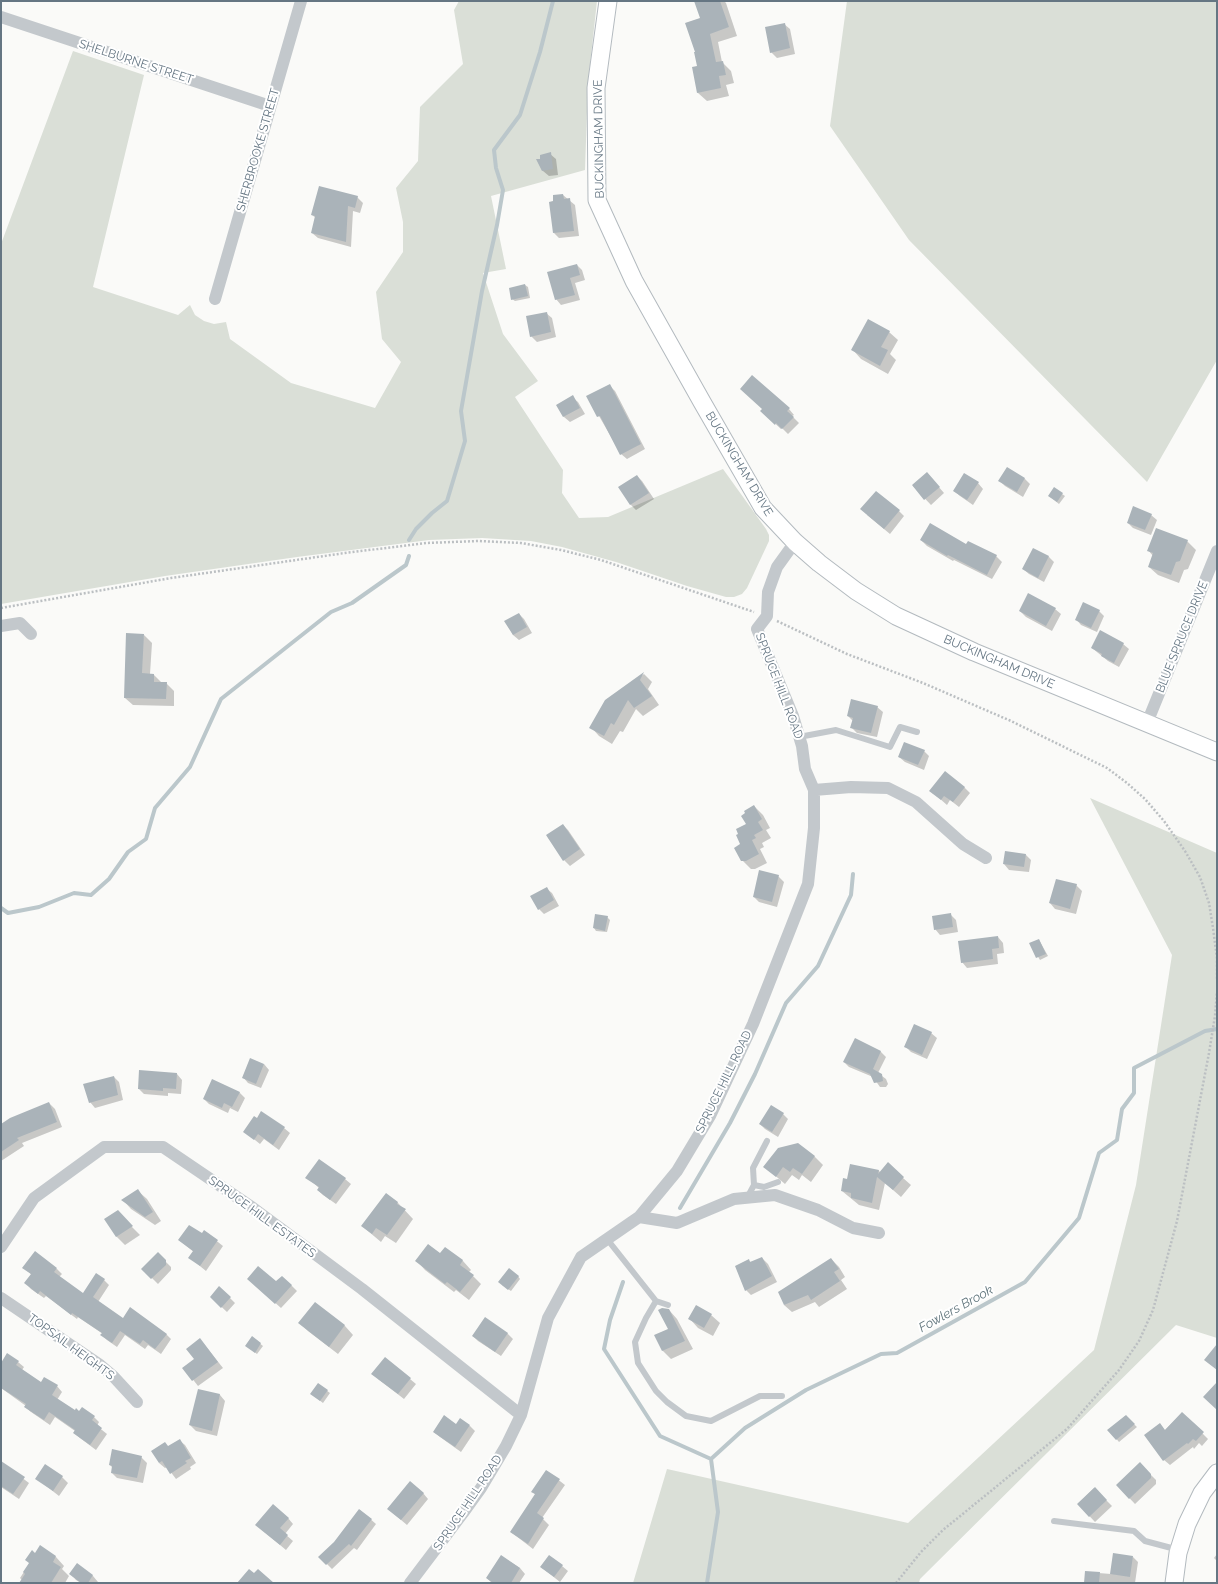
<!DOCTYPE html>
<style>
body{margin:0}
#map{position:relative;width:1218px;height:1584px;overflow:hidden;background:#fafaf8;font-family:Raleway,sans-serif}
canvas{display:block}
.frame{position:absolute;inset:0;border:2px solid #657683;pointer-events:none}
</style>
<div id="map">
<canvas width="1218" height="1584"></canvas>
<div class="frame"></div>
</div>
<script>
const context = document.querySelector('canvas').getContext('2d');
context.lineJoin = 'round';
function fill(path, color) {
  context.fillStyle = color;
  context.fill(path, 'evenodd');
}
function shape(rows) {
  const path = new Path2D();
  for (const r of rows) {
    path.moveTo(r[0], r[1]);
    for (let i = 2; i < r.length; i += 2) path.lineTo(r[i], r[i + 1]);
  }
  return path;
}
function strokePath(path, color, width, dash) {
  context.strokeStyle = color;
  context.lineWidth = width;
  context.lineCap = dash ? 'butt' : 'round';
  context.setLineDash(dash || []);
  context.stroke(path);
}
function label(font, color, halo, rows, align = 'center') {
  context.font = font + ' Raleway,sans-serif';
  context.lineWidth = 4;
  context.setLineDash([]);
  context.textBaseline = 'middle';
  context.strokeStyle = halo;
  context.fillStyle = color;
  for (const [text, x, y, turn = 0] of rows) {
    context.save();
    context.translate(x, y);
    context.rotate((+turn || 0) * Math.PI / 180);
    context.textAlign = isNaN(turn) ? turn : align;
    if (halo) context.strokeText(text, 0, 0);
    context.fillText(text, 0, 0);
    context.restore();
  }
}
fill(shape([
 [459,1,597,1,588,83,585,170,491,196,506,269,483,273,503,334,538,381,515,397,563,470,562,493,579,518,608,517,723,469,766,529,769,535,769,541,747,588,742,594,734,597,726,597,687,586,616,562,562,547,531,541,482,538,429,540,297,557,165,576,1,604,1,244,73,51,144,75,93,287,178,315,190,305,195,315,204,321,214,324,226,322,230,339,291,383,375,408,401,362,382,339,376,292,403,252,403,222,396,188,418,161,420,107,463,64,454,10],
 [847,1,1217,1,1217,360,1147,482,909,240,830,126],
 [1090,798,1217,853,1217,1338,1176,1325,920,1579,919,1583,633,1583,667,1469,908,1523,1094,1350,1136,1185,1172,955]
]), '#dadfd7');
fill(shape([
 [698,1,724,1,726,3,737,36,718,42,722,62,731,71,734,83,726,85,729,96,707,101,698,93,693,68,698,67,696,52,702,19],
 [784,24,790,29,795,54,777,58,771,52],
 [550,154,556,159,558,175,549,176,543,171,541,160],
 [563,195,575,205,579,236,559,238,554,233],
 [357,197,363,203,360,213,353,211,351,247,318,238,312,233,316,218,312,215],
 [577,265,582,270,585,280,575,283,580,300,561,305,556,299],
 [525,285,528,287,530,298,515,301,512,299],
 [546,313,552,318,556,337,537,342,531,336],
 [889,332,898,340,890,354,896,360,888,374,861,359,853,350],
 [609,385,615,391,645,449,627,459,621,454,588,397],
 [572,397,578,402,585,414,570,422,564,417,557,405],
 [763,409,789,409,794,415,792,416,799,423,788,434,782,428,781,429,767,416],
 [1007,468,1025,479,1030,484,1023,497,1005,486,1000,481],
 [637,476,642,481,654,499,636,510,631,505,620,487],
 [932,479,944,493,931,505,913,486],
 [978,483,983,489,973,505,960,496,954,491],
 [1062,494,1065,496,1059,504,1049,496],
 [899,511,904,516,890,534,867,515],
 [1151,515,1157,520,1151,535,1133,528,1128,523],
 [921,540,967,546,996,556,1002,562,992,579,954,560,953,561,927,546],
 [1187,541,1196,550,1188,569,1184,570,1179,583,1158,575,1149,567,1153,556,1148,550],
 [1034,549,1049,557,1054,562,1044,582,1029,574,1023,569],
 [1055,609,1061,614,1052,631,1026,617,1020,611],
 [1099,611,1104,616,1097,632,1081,625,1076,619],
 [519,614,524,619,532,633,519,640,513,635,506,621],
 [144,635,152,643,150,674,154,675,162,683,166,683,174,691,174,706,133,705,125,698],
 [1123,644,1129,649,1119,667,1108,661,1092,648],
 [644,674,652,682,648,689,659,705,643,716,636,709,623,732,620,731,612,744,599,736,591,727,606,700],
 [877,707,883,712,877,737,857,733,851,727,853,721,848,716],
 [924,751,929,756,924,770,905,762,899,757],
 [964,787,970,793,959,807,950,800,947,805,931,791],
 [754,806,763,815,770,828,766,830,771,838,762,843,764,847,760,849,767,863,755,869,751,869,742,860,742,845,747,824,747,814],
 [563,825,568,830,585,855,570,866,564,860,547,836],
 [1026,855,1031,860,1029,872,1009,870,1004,864],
 [778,876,784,882,777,907,759,902,754,897],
 [1076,885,1082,891,1076,914,1055,909,1050,903],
 [546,888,552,893,559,906,544,914,539,909],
 [951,915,956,920,958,932,940,935,935,929],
 [607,917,610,920,607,932,596,931,594,928],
 [998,937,1003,943,1004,953,997,954,998,964,967,968,962,962],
 [1039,940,1048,956,1040,960,1030,944],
 [931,1033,937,1038,927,1059,911,1052,905,1046],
 [855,1039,881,1052,886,1057,878,1073,886,1079,888,1084,886,1087,880,1087,873,1077,849,1067,844,1062],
 [264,1064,269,1070,261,1088,248,1083,243,1077],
 [177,1074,182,1080,181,1094,168,1093,168,1096,144,1094,139,1089],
 [114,1077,119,1082,123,1100,95,1108,90,1102],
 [239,1092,245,1098,238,1112,230,1108,228,1113,209,1104,204,1099],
 [49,1103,55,1109,62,1127,22,1143,24,1146,1,1161,1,1125],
 [262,1113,284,1128,290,1133,279,1150,264,1139,260,1144,245,1132,257,1120],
 [783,1114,788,1119,778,1137,765,1129,760,1124],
 [798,1144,815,1157,823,1165,811,1182,802,1175,799,1180,792,1175,785,1184,765,1167],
 [878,1170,880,1172,903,1178,911,1185,901,1197,885,1183,879,1210,859,1205,842,1191,848,1180],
 [307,1177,345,1179,351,1184,336,1204,323,1195,318,1190,319,1188],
 [138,1191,147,1199,161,1221,155,1225,131,1209,123,1200],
 [386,1194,398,1203,413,1219,396,1243,385,1236,381,1242,362,1226],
 [117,1212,140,1235,125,1245,116,1236],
 [204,1231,223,1246,206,1271,190,1258,194,1252,179,1240,202,1235],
 [445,1248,463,1261,471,1270,469,1272,481,1284,469,1300,456,1290,454,1292,425,1270,417,1261,440,1254],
 [158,1254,171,1267,171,1270,158,1284,143,1269],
 [762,1258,768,1264,777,1282,751,1295,746,1290,749,1261,751,1262],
 [831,1259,839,1267,845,1277,841,1280,847,1289,819,1307,815,1302,792,1312,784,1305],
 [24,1268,57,1269,62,1274,59,1277,83,1295,104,1280,109,1285,98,1302,123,1319,166,1334,171,1339,161,1354,148,1345,145,1349,125,1335,117,1347,107,1340,102,1335,103,1334,78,1317,77,1319,46,1296,44,1298,31,1289,26,1283,32,1275],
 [518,1276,520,1279,511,1291,502,1285],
 [277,1283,291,1285,297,1291,281,1308,254,1284],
 [220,1288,235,1303,227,1312,211,1297],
 [315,1303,345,1326,353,1335,338,1354,308,1331,300,1323],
 [669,1310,677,1319,693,1349,671,1359,663,1351,656,1336,669,1330],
 [711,1315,720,1323,713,1336,698,1328,690,1319],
 [507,1333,513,1339,501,1356,478,1341,473,1336],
 [252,1337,263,1346,257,1354,249,1348],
 [200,1339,223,1368,198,1386,184,1368,195,1360],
 [18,1362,24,1367,22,1370,41,1383,57,1386,62,1392,57,1400,75,1412,94,1417,99,1422,97,1426,107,1434,96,1450,80,1438,74,1433,75,1431,55,1417,50,1425,31,1412,25,1407,26,1406,1,1388,1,1365],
 [378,1379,410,1379,416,1384,404,1399],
 [318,1384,330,1393,323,1403,314,1396],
 [199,1390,220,1395,225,1401,217,1436,196,1431,190,1425],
 [1182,1413,1208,1439,1202,1446,1199,1443,1194,1449,1193,1447,1170,1465,1164,1460,1165,1430],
 [1125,1416,1137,1427,1119,1442,1109,1430],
 [457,1425,470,1426,475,1431,461,1452,440,1437,434,1432],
 [179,1440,185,1445,196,1463,190,1467,191,1469,176,1479,167,1467,165,1468,159,1463,168,1447],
 [141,1457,147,1463,143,1483,117,1478,112,1473,113,1468,110,1465],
 [1,1462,29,1483,19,1499,1,1487],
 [1140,1464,1156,1480,1156,1484,1135,1504,1117,1485],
 [547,1471,565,1485,542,1518,549,1525,533,1549,511,1532,536,1495,533,1492],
 [62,1477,68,1483,59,1496,36,1478],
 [1094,1488,1112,1506,1095,1522,1078,1504],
 [423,1493,428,1499,407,1525,394,1514],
 [360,1510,376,1524,357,1550,354,1548,332,1569,320,1557,335,1543],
 [288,1518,293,1524,285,1534,293,1541,286,1550,262,1530],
 [40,1547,56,1557,64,1566,62,1569,69,1576,65,1583,25,1583,20,1578],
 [1217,1554,1217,1561,1214,1558],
 [501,1556,520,1568,525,1574,519,1583,492,1583,487,1578],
 [1133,1557,1138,1562,1135,1583,1086,1583,1086,1572,1111,1574],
 [77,1565,93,1576,98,1582,97,1583,81,1583,76,1580,71,1574],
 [562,1566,568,1571,560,1582,541,1567]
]), '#0003');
strokePath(shape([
 [409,540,416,529,432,513,447,501,465,441,461,411,482,291,497,225,503,190,496,168,494,150,520,115,540,52,553,1],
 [1,908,8,913,39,907,74,893,91,895,109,879,128,852,146,839,155,808,190,767,221,699,331,612,352,603,406,565,409,556],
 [680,1208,730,1123,755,1074,786,1003,818,966,851,895,853,874],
 [623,1282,610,1320,604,1349,660,1436,711,1459],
 [711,1459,745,1428,806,1390,881,1354,897,1353,1025,1282,1079,1218,1099,1153,1117,1140,1122,1109,1134,1093,1134,1068,1205,1031,1217,1029],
 [707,1583,718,1512,711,1459]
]), '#bbc7cb', 4);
fill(shape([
 [694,1,720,1,729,27,710,34,716,62,723,61,726,75,719,76,721,88,697,93,692,67,697,66,694,52,695,52,685,23,700,18],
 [785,23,790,48,770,53,765,27],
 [551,152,553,169,542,171,536,159,540,159,540,155],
 [319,186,358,196,355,208,348,206,346,242,311,233,315,216,311,215],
 [563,194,564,199,570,198,574,231,553,233,549,202,553,201,553,195],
 [577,264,580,275,570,278,575,295,555,300,547,272],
 [525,284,528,296,511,300,509,288],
 [547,312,551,332,530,337,526,316],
 [868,319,890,331,881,347,888,350,880,366,851,350],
 [752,375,790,408,787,411,794,417,782,429,776,423,775,425,760,411,762,409,740,389],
 [610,384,641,444,620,455,600,416,597,417,586,396],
 [573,395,580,408,563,417,556,405],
 [1007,467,1025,478,1017,492,998,481],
 [927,472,940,487,924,500,912,485],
 [964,473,979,482,967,500,953,491],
 [637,475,649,493,630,505,618,487],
 [1054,487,1063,493,1057,502,1048,496],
 [876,491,900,510,884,529,860,509],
 [1133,506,1152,514,1145,530,1127,523],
 [930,523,966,544,968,541,997,555,987,575,948,555,947,556,920,540],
 [1156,528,1188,540,1180,561,1176,562,1171,575,1148,567,1153,553,1147,551],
 [1033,548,1049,556,1038,578,1022,569],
 [1028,593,1056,608,1046,626,1019,611],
 [1083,602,1100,610,1091,628,1075,620],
 [519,613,527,627,513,635,504,621],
 [1100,630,1124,643,1114,663,1101,656,1102,654,1091,648],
 [126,633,144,634,142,673,154,674,154,682,167,682,166,699,124,698],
 [644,672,640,680,652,696,634,708,628,700,614,725,611,723,604,736,589,728,605,700],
 [851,699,878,706,871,733,850,728,853,718,847,716],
 [904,742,925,750,918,765,898,757],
 [945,771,965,787,953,802,944,796,941,800,929,791],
 [754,805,762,819,758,822,763,830,754,835,756,838,752,840,759,854,746,861,741,861,734,848,740,844,736,835,738,834,736,829,746,824,741,816,745,813,744,811],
 [563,824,580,849,563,861,546,835],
 [1005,851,1026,854,1024,867,1003,864],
 [759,870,779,875,772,902,753,897],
 [1056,879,1077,884,1070,909,1049,903],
 [547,887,554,900,538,910,530,896],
 [951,913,953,927,934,930,932,916],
 [595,914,608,916,605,931,593,928],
 [998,936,999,948,992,949,993,959,961,963,958,941],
 [1039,939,1046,954,1036,958,1029,943],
 [914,1024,932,1032,922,1055,904,1047],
 [855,1038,881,1051,873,1069,882,1074,883,1081,880,1082,874,1083,870,1074,843,1062],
 [250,1058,264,1064,256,1084,242,1078],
 [139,1070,177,1073,176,1089,163,1088,163,1091,138,1089],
 [114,1076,118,1095,89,1103,83,1084],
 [212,1079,240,1092,232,1107,224,1103,222,1108,203,1099],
 [49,1102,57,1122,17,1138,19,1140,1,1152,1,1124,10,1118],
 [771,1105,784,1113,772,1132,759,1124],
 [261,1111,285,1127,273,1145,258,1134,254,1140,243,1132,254,1116,257,1118],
 [798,1143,815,1156,802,1174,793,1168,790,1172,783,1167,776,1177,763,1167,778,1148],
 [319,1159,346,1178,330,1200,317,1190,319,1187,305,1178],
 [888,1162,904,1177,893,1190,877,1177,872,1203,851,1198,851,1193,841,1191,843,1178,847,1179,850,1164,879,1170,878,1174],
 [138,1189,153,1212,145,1217,121,1200],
 [386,1193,398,1202,397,1204,406,1209,387,1235,376,1228,372,1234,361,1226],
 [118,1210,133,1226,116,1237,104,1219],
 [189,1225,202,1233,204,1230,218,1240,200,1266,188,1258,193,1251,178,1240],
 [428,1244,440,1253,445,1247,463,1260,460,1265,474,1275,460,1292,447,1282,445,1284,415,1261],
 [35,1251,57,1268,54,1272,83,1293,96,1273,105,1279,93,1297,123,1318,130,1307,167,1334,155,1349,143,1340,140,1344,120,1331,112,1343,100,1335,102,1333,72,1313,71,1315,40,1291,38,1294,24,1283,31,1274,22,1268],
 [158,1252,166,1260,166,1265,151,1279,141,1269],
 [762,1257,772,1276,745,1291,735,1266,749,1259,750,1262],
 [831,1258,839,1269,834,1272,840,1281,811,1300,808,1295,784,1305,778,1292],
 [258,1266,276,1281,282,1276,292,1285,275,1304,247,1279],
 [509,1268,519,1276,508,1290,498,1282],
 [219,1286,231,1297,221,1308,210,1297],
 [315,1302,345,1325,329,1347,298,1323],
 [696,1305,712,1314,704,1328,688,1319],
 [662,1308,669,1309,685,1341,662,1351,654,1335,668,1329,658,1310],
 [485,1317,508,1333,495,1352,472,1336],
 [252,1336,261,1343,255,1353,245,1346],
 [200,1338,218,1362,192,1381,182,1368,194,1359,186,1349],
 [1217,1344,1217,1370,1204,1360],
 [7,1353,19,1361,16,1365,41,1382,44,1377,58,1385,52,1395,75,1410,76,1408,79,1411,82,1407,95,1416,92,1420,102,1428,90,1445,73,1433,75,1430,49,1412,44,1420,24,1407,26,1404,1,1388,1,1363],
 [385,1357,411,1378,398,1394,371,1374],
 [1217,1382,1217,1410,1203,1397],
 [318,1383,328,1390,320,1401,310,1394],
 [198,1389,220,1394,212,1431,189,1425],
 [1182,1412,1204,1432,1196,1441,1193,1439,1188,1444,1187,1443,1163,1461,1144,1435,1160,1423,1165,1430],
 [444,1415,456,1424,460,1418,470,1425,455,1447,433,1432],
 [1126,1415,1135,1424,1116,1440,1107,1430],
 [180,1439,191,1458,185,1461,187,1463,170,1474,162,1461,159,1463,151,1451,165,1442,168,1446],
 [112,1449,142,1456,137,1478,111,1473,112,1466,109,1465],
 [1,1461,25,1477,13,1494,1,1486],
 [1140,1462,1151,1474,1151,1478,1129,1499,1116,1485],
 [45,1464,63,1476,53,1491,35,1479],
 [546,1470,560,1479,537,1513,544,1518,528,1544,510,1532,535,1494,531,1492],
 [410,1481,424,1493,401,1520,387,1509],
 [1095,1487,1107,1500,1089,1517,1077,1504],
 [273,1504,289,1518,280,1528,288,1535,280,1545,255,1525],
 [359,1509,372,1519,351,1546,349,1544,326,1565,318,1557,334,1542],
 [40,1545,56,1556,53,1562,61,1567,51,1583,19,1583,25,1574,23,1572,29,1563,25,1560,32,1550,35,1553],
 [1113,1553,1133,1556,1130,1577,1110,1574],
 [501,1555,520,1568,511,1583,493,1583,486,1578],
 [549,1555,563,1565,554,1577,540,1567],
 [77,1563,93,1575,88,1583,81,1583,69,1574],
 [249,1569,254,1573,258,1569,274,1583,237,1583],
 [1085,1571,1100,1572,1099,1583,1084,1583]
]), '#aab3b9');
const secondary = shape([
 [608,1,596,88,597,200,634,281,702,402,763,508,795,542,819,563,856,591,896,616,974,652,1217,752],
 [1174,1583,1178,1553,1187,1524,1202,1493,1217,1473]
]);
strokePath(secondary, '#b3babf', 19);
strokePath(shape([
 [1,608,171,578,345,553,426,543,479,541,521,543,561,550,601,560,754,612],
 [777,621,847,654,923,683,1011,721,1107,768,1127,783,1145,799,1164,821,1185,851,1200,877,1209,903,1213,928,1217,958,1217,979],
 [896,1583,921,1552,943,1530,1067,1429,1119,1370,1139,1341,1153,1310,1177,1221,1209,1053,1215,1016,1217,992]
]), '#bbbfc2', 2.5, [2, 2]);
strokePath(shape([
 [799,737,836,730,890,747,900,727,917,732],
 [754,1185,764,1187,778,1182],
 [747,1198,754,1185,753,1168,767,1141],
 [607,1239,656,1301,668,1305],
 [656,1301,646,1318,635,1342,638,1363,656,1391,667,1402,686,1416,711,1421,760,1396,782,1396],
 [1054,1521,1134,1531,1145,1541,1179,1550]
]), '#c3c8cc', 6);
strokePath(shape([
 [1,17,270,106],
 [215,299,301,1],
 [1,626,20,623,31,634],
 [1147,723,1217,551],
 [814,790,851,787,888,788,916,802,963,844,986,858],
 [639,1217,677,1223,734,1199,775,1195,818,1210,853,1228,879,1233],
 [1,1247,34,1198,104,1147,163,1147,253,1208,362,1289,521,1415],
 [1,1298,100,1365,113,1376,137,1402],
 [410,1583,463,1513,481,1488,506,1446,521,1415,548,1318,581,1257,639,1217,677,1171,710,1116,753,1024,808,884,814,828,814,790,805,769,802,746,793,716,757,629,767,616,768,592,777,567,795,542]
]), '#c3c8cc', 12);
strokePath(secondary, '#fff', 17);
label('12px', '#657683', '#fff', [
 ["SHELBURNE STREET",136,62,18],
 ["BUCKINGHAM DRIVE",599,139,-91],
 ["SHERBROOKE STREET",258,150,-74],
 ["BUCKINGHAM DRIVE",739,464,59],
 ["BLUE SPRUCE DRIVE",1182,637,-68],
 ["BUCKINGHAM DRIVE",999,662,23],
 ["SPRUCE HILL ROAD",779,686,69],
 ["SPRUCE HILL ROAD",724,1082,-64],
 ["SPRUCE HILL ESTATES",262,1217,36],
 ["TOPSAIL HEIGHTS",71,1347,36],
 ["SPRUCE HILL ROAD",468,1503,-56]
]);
label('italic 13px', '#60757c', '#fff', [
 ["Fowlers Brook",956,1309,-29]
]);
</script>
